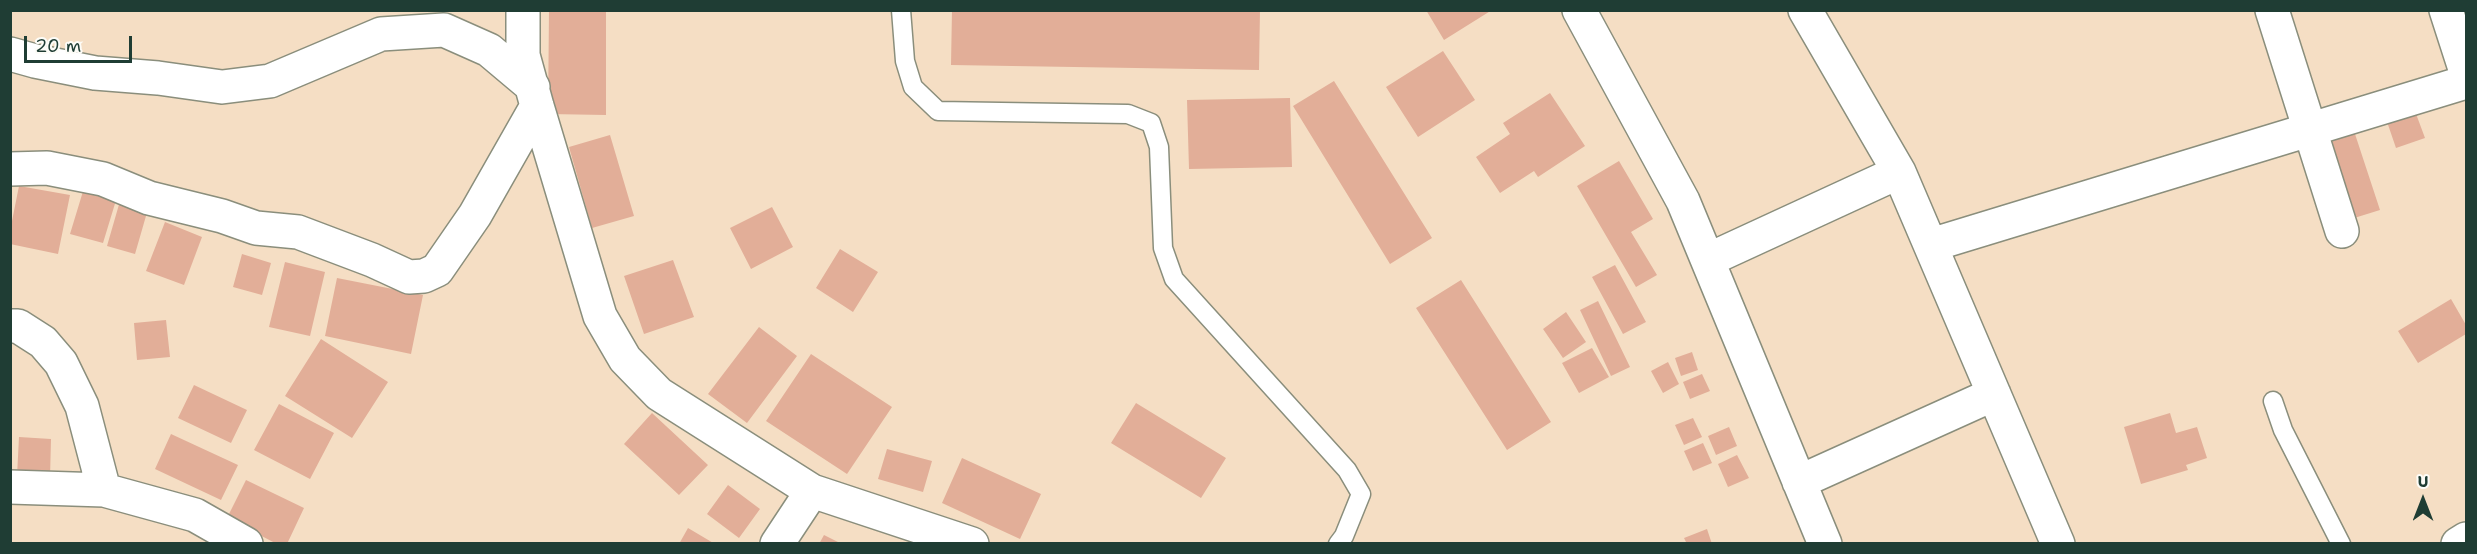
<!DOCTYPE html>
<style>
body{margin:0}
#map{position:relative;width:2477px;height:554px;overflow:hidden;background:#f5dec4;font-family:"Shantell Sans",sans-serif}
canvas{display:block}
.frame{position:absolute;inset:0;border:12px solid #1f3d34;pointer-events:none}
.north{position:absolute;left:2393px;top:470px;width:60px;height:60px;-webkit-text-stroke:4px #fdfcf7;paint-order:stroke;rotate:0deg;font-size:16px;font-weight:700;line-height:24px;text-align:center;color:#1f3d34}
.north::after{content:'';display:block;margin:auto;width:21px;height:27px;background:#1f3d34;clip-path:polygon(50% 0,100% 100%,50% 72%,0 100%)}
.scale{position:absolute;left:24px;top:36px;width:108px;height:27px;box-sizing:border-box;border:3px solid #1f3d34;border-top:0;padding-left:8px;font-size:18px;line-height:21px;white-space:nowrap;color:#1f3d34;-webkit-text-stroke:4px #fdfcf7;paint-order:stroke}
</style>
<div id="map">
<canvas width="2477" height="554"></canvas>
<div class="frame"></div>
<div class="north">U</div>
<div class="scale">20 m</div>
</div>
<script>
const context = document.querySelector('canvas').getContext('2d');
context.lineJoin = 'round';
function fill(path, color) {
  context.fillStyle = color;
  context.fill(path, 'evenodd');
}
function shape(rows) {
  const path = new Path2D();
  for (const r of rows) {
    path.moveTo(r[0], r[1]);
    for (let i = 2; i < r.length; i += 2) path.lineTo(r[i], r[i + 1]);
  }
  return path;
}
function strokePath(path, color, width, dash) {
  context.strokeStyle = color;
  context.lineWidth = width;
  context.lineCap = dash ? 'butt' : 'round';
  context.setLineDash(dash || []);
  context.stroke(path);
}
fill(shape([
 [549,10,606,10,606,115,548,114],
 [952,10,1260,10,1259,70,951,65],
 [1426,10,1492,10,1444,40],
 [1443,51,1475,100,1418,137,1386,87],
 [1334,81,1432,238,1390,264,1293,106],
 [1550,93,1585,146,1538,177,1534,171,1500,193,1476,157,1510,134,1503,123],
 [1290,98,1292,167,1189,169,1187,100],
 [2412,103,2425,138,2396,148,2384,113],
 [2355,134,2380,210,2351,219,2326,143],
 [610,135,634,216,592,228,569,147],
 [1619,161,1653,219,1631,232,1657,275,1636,287,1577,186],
 [19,186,70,195,58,254,10,244,10,231],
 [84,188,117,197,103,243,70,234],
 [120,201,148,209,135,254,107,246],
 [772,207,793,247,751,269,730,228],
 [165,222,202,237,184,285,146,271],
 [840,249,878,272,853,312,816,288],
 [242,254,271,263,262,295,233,287],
 [673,260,694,317,644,334,624,276],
 [285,262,325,272,310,336,269,327],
 [1615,265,1646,322,1623,334,1592,277],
 [337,278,423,295,411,354,325,336],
 [1461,280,1551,422,1507,450,1416,308],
 [2451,299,2466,325,2466,334,2418,363,2398,331],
 [1598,301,1630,367,1611,376,1580,310],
 [1566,312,1586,342,1563,358,1543,329],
 [166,320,170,357,137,360,134,323],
 [759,327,797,356,747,423,708,394],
 [321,339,388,382,352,438,285,396],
 [1592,348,1609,377,1579,393,1562,363],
 [1692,352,1698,370,1681,376,1675,358],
 [811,354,892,407,847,474,766,421],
 [1668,362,1679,384,1663,393,1651,371],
 [1702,374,1710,391,1690,399,1683,382],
 [194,385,247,410,231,443,178,418],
 [1136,403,1226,458,1201,498,1111,443],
 [279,404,334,433,310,479,254,450],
 [652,413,708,465,679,495,624,444],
 [2170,413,2176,433,2197,427,2207,458,2186,465,2188,470,2141,484,2124,427],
 [1693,418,1702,437,1684,445,1675,425],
 [1729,427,1737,446,1716,455,1708,436],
 [171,434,238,465,221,500,155,469],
 [19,437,51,439,50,478,17,476],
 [1703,443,1712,463,1693,471,1684,451],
 [887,449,932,461,923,492,878,479],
 [1737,455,1749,478,1728,487,1718,464],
 [962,458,1041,494,1020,539,942,503],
 [246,480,304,508,287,544,277,544,227,518],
 [728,485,760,509,739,538,707,514],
 [688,528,715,544,679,544],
 [1707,529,1712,544,1687,544,1684,538],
 [824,535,842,544,819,544]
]), '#e2ae98');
const service = shape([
 [901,10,905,61,913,87,938,111,1128,114,1151,123,1159,147,1163,248,1174,279,1347,470,1361,494,1344,536,1338,544],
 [2273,401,2283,430,2341,544]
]);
const minor = shape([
 [523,10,523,55,537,106,600,316,625,359,659,394,812,491,972,544],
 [1579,10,1683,201,1825,544],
 [1805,10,1899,172,2058,544],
 [2272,10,2342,231],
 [2446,10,2466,72],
 [10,54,35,61,95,73,158,78,222,87,270,81,381,34,444,30,489,50,533,87],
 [10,169,47,168,103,179,149,198,222,216,256,228,298,232,372,260,409,277,424,276,437,270,475,215,537,106],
 [1931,245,2466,82],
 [1708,260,1899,172],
 [10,326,18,326,43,342,61,363,82,406,104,490,10,487],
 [1799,482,1994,394],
 [104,490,195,515,246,544],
 [777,544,812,491],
 [2458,544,2466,539]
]);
strokePath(service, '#8a8e7c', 21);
strokePath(minor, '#8a8e7c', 36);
strokePath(service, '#fff', 18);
strokePath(minor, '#fff', 33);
</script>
